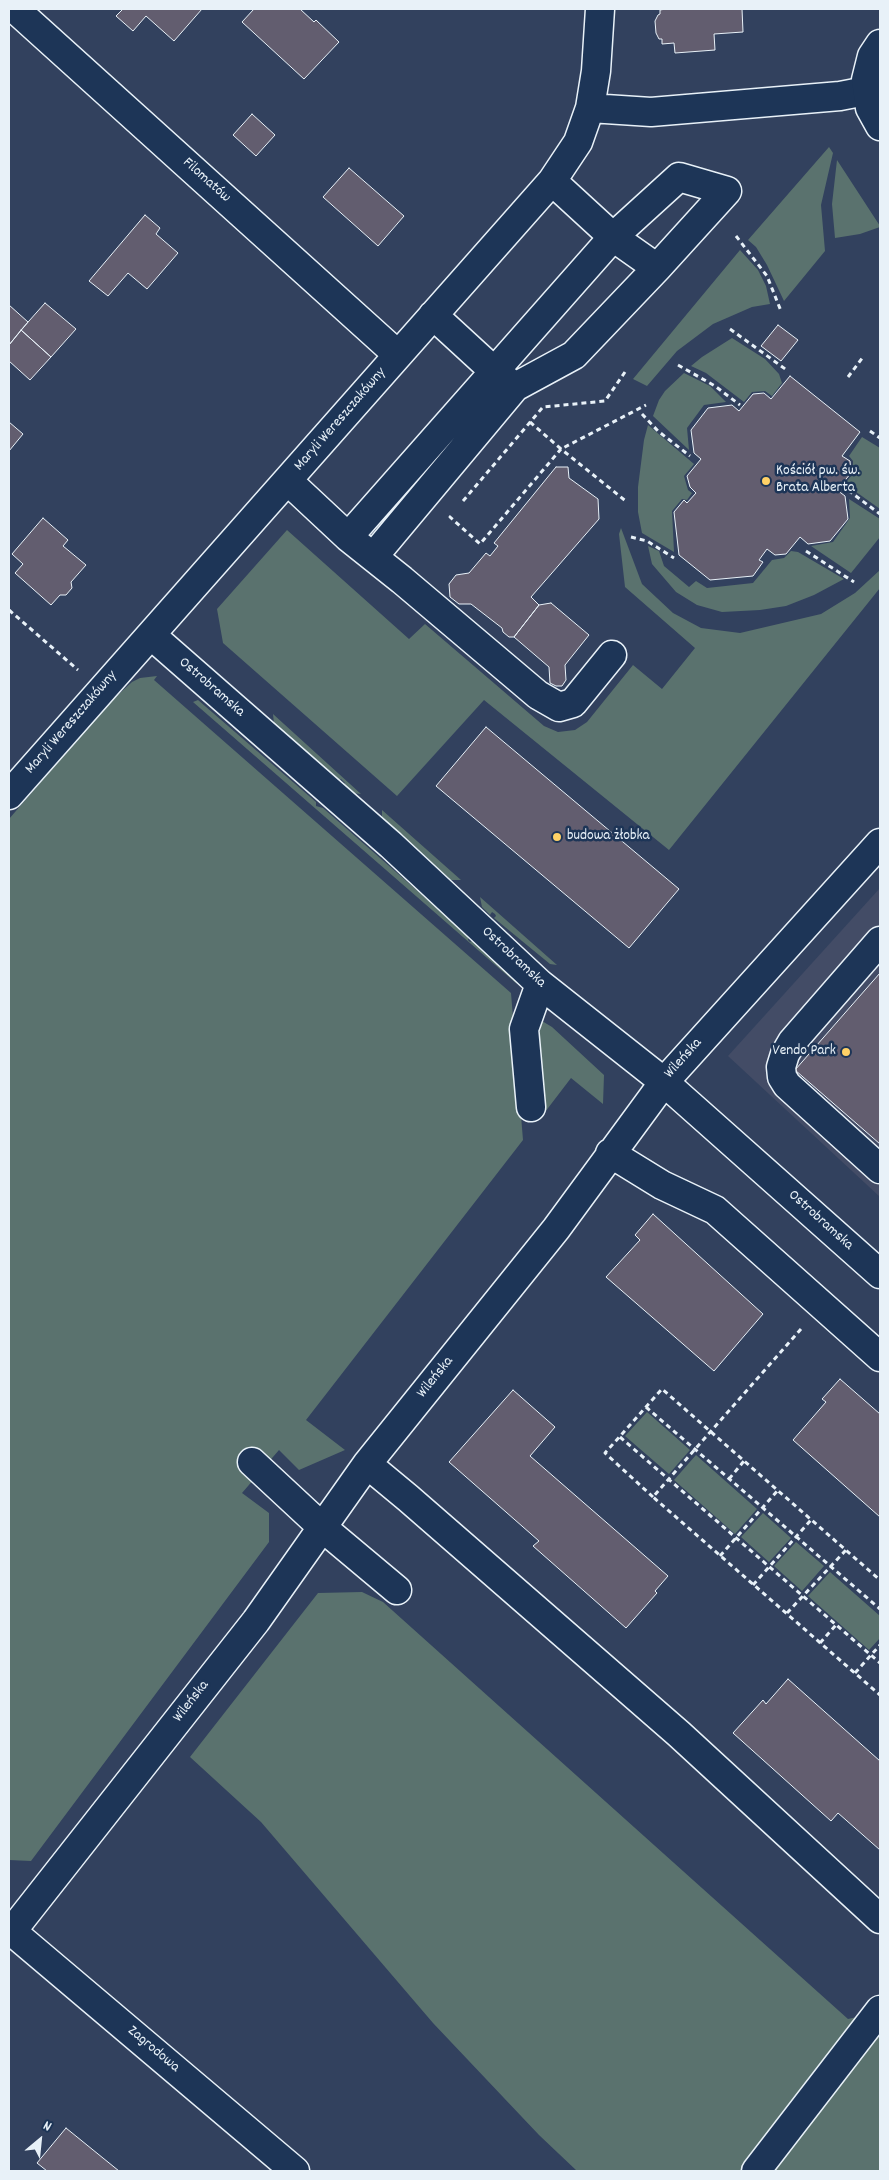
<!DOCTYPE html>
<meta charset="utf-8">
<style>
body{margin:0}
#map{position:relative;width:889px;height:2180px;overflow:hidden;background:#32415e;font-family:Dekko,sans-serif}
canvas{display:block}
.frame{position:absolute;inset:0;border:10px solid #e8f1f8;pointer-events:none}
.north{position:absolute;left:15px;top:2115px;width:50px;height:50px;-webkit-text-stroke:4px #1d3557;paint-order:stroke;rotate:28deg;font-size:14px;font-weight:700;line-height:20px;text-align:center;color:#e8f1f8}
.north::after{content:'';display:block;margin:auto;width:18px;height:22px;background:#e8f1f8;clip-path:polygon(50% 0,100% 100%,50% 72%,0 100%)}
</style>
<div id="map">
<canvas width="889" height="2180"></canvas>
<div class="frame"></div>
<div class="north">N</div>
</div>
<script>
const context = document.querySelector('canvas').getContext('2d');
context.lineJoin = 'round';
function fill(path, color) {
  context.fillStyle = color;
  context.fill(path, 'evenodd');
}
function shape(rows) {
  const path = new Path2D();
  for (const r of rows) {
    path.moveTo(r[0], r[1]);
    for (let i = 2; i < r.length; i += 2) path.lineTo(r[i], r[i + 1]);
  }
  return path;
}
function strokePath(path, color, width, dash) {
  context.strokeStyle = color;
  context.lineWidth = width;
  context.lineCap = dash ? 'butt' : 'round';
  context.setLineDash(dash || []);
  context.stroke(path);
}
function label(font, color, halo, rows, align = 'center') {
  context.font = font + ' Dekko,sans-serif';
  context.lineWidth = 5;
  context.setLineDash([]);
  context.textBaseline = 'middle';
  context.strokeStyle = halo;
  context.fillStyle = color;
  for (const [text, x, y, turn = 0] of rows) {
    context.save();
    context.translate(x, y);
    context.rotate((+turn || 0) * Math.PI / 180);
    context.textAlign = isNaN(turn) ? turn : align;
    if (halo) context.strokeText(text, 0, 0);
    context.fillText(text, 0, 0);
    context.restore();
  }
}
fill(shape([
 [880,888,880,1197,728,1056]
]), '#434c66');
fill(shape([
 [829,147,833,153,821,205,825,251,784,301,767,265,756,247,748,240],
 [837,160,880,226,880,227,860,234,835,238,832,204],
 [740,250,758,270,766,286,770,304,752,307,713,324,677,351,647,386,633,379],
 [732,338,765,359,779,374,782,383,772,396,765,391,752,392,744,402,706,373,691,366,702,357],
 [684,373,710,386,726,402,704,405,687,428,689,450,653,416,659,400,665,391],
 [648,425,694,464,684,476,688,490,692,493,687,500,682,499,672,511,674,552,642,533,638,512,638,487,644,440],
 [862,437,880,448,880,509,845,484,853,473,853,461,849,456],
 [849,499,880,519,880,537,851,573,811,546,833,542,850,518],
 [621,528,642,584,673,613,701,628,740,633,821,614,855,593,880,570,880,588,669,850,484,700,397,796,223,643,217,609,287,530,409,639,425,624,544,726,558,732,575,730,587,722,633,665,662,689,695,648,625,587,619,534],
 [648,546,659,551,664,566,689,587,696,581,707,588,753,583,772,560,784,558,791,551,798,552,844,579,814,595,786,606,760,610,722,612,697,605,676,592,652,564],
 [157,676,154,680,511,993,523,1140,306,1420,345,1450,299,1470,279,1450,242,1493,269,1513,269,1542,31,1861,9,1860,9,819,108,704,132,682,140,678],
 [198,700,316,802,316,806,323,808,469,936,468,940,470,942,474,940,510,972,517,984,193,702],
 [273,714,361,794,352,793,343,785,345,783,341,779,338,781,274,724],
 [382,810,461,880,451,880,382,818],
 [480,897,557,965,550,964,494,918,496,916,495,914,492,912,490,915,482,907],
 [542,1021,552,1027,604,1075,603,1104,571,1078,542,1116,539,1035],
 [647,1412,690,1450,669,1474,625,1436],
 [696,1455,757,1509,735,1534,674,1480],
 [763,1513,791,1538,769,1562,741,1537],
 [796,1542,824,1566,802,1591,774,1566],
 [830,1572,880,1616,880,1638,869,1650,808,1596],
 [362,1592,383,1602,848,2019,880,2012,880,2171,577,2171,539,2135,433,2023,261,1822,190,1757,318,1593]
]), '#5a726e');
const building = shape([
 [123,9,202,9,174,41,146,16,133,31,116,16,123,9],
 [254,9,300,9,314,22,316,20,339,42,304,79,242,22,254,9],
 [666,9,742,9,743,32,714,34,715,50,675,53,674,43,662,44,662,39,659,39,656,33,655,21,658,15,660,14,660,10,666,9],
 [252,114,275,135,256,156,233,135,252,114],
 [349,168,404,216,378,246,323,197,349,168],
 [145,215,160,228,156,234,178,253,147,289,128,273,108,296,89,281,145,215],
 [45,303,76,329,51,357,21,330,45,303],
 [9,305,28,322,9,345,9,305],
 [778,325,798,340,781,361,761,346,778,325],
 [21,330,51,357,30,380,9,361,9,345,21,330],
 [790,376,860,432,842,456,850,461,851,473,837,490,845,496,848,519,830,541,808,544,800,537,786,554,775,555,767,549,759,560,763,562,753,576,710,580,679,555,674,512,684,500,687,503,696,493,690,487,687,476,701,459,694,453,691,430,708,408,732,405,739,411,753,394,764,393,771,399,790,376],
 [9,422,23,434,9,451,9,422],
 [556,467,568,467,569,478,598,499,599,519,531,597,539,605,514,637,509,637,503,632,502,628,471,604,459,604,450,597,449,584,456,575,469,573,486,553,490,556,498,546,494,543,556,467],
 [43,518,68,540,63,546,86,565,71,582,72,588,66,595,60,595,51,605,15,573,23,564,12,554,43,518],
 [551,603,589,635,565,665,566,680,562,686,556,686,550,683,549,667,514,637,539,605,551,603],
 [486,727,679,889,629,948,436,786,486,727],
 [880,973,880,1144,795,1070,880,973],
 [653,1214,763,1314,714,1371,606,1277,640,1240,635,1235,653,1214],
 [840,1379,880,1414,880,1517,793,1440,826,1402,822,1399,840,1379],
 [513,1390,555,1427,530,1456,668,1576,655,1591,657,1593,626,1628,533,1546,539,1541,449,1462,513,1390],
 [788,1679,880,1761,880,1850,838,1813,831,1821,733,1733,763,1700,766,1704,788,1679],
 [66,2128,119,2171,47,2171,37,2163,66,2128]
]);
fill(building, '#625d6f');
strokePath(building, '#e8f1f8', 1);
const minor = shape([
 [15,9,397,354],
 [590,108,651,112,840,96,866,91],
 [515,387,574,355,657,268,613,237,552,181],
 [288,481,348,537,402,580,538,695,559,707,573,703,612,655],
 [348,537,613,237,679,177,727,191,657,268],
 [373,557,515,387,494,371,433,315],
 [151,635,391,845,540,984,664,1082,880,1274],
 [9,795,552,181,578,142,590,108,596,71,600,9],
 [880,941,792,1042,785,1054,781,1067,782,1077,787,1085,880,1169],
 [531,1107,524,1029,540,984],
 [610,1153,662,1185,715,1210,880,1357],
 [252,1462,323,1528,397,1590],
 [367,1464,408,1498,679,1734,880,1919],
 [9,1929,295,2171],
 [12,1931,256,1621,367,1464,556,1229,664,1082,880,843],
 [756,2171,880,2010]
]);
const major = shape([
 [880,44,872,56,866,80,870,108,880,126]
]);
strokePath(minor, '#e8f1f8', 31);
strokePath(major, '#e8f1f8', 31);
strokePath(shape([
 [736,236,767,276,781,311],
 [730,329,788,371],
 [678,365,715,386,740,405],
 [848,377,863,357],
 [642,414,658,431,690,456],
 [530,422,561,449,646,405],
 [870,431,880,438],
 [841,485,880,514],
 [463,501,543,407,605,401,625,372],
 [451,516,450,517,480,544,561,449,627,502],
 [631,537,647,541,674,558],
 [806,551,854,582],
 [9,610,78,670],
 [801,1329,653,1497,880,1695],
 [646,1407,880,1609],
 [620,1437,880,1663],
 [729,1479,744,1461],
 [653,1497,605,1453,662,1389,880,1580],
 [720,1556,778,1490],
 [753,1585,811,1520],
 [787,1613,846,1550],
 [820,1643,836,1625],
 [855,1673,880,1645]
]), '#e8f1f8', 3, [5, 4]);
strokePath(minor, '#1d3557', 28);
strokePath(major, '#1d3557', 28);
for (const [x, y, r, color] of [
 [766,481,5,"#ffd166"],
 [557,837,5,"#ffd166"],
 [846,1052,5,"#ffd166"]
]) {
  const dot = new Path2D();
  dot.arc(x, y, r, 0, 2 * Math.PI);
  context.fillStyle = color;
  context.fill(dot);
  strokePath(dot, '#1d3557', 2);
}
label('15px', '#e8f1f8', '#1d3557', [
 ["Filomatów",206,181,42],
 ["Maryli Wereszczakówny",341,420,-49],
 ["Ostrobramska",211,688,41],
 ["Maryli Wereszczakówny",72,723,-49],
 ["Ostrobramska",513,958,43],
 ["Wileńska",684,1059,-48],
 ["Ostrobramska",820,1221,42],
 ["Wileńska",436,1378,-51],
 ["Wileńska",192,1702,-52],
 ["Zagrodowa",153,2050,40]
]);
label('15px', '#e8f1f8', '#1d3557', [
 ["Kościół pw. św.",776,472],
 ["Brata Alberta",776,489],
 ["budowa żłobka",567,837],
 ["Vendo Park",836,1052,"right"]
], 'left');
</script>
